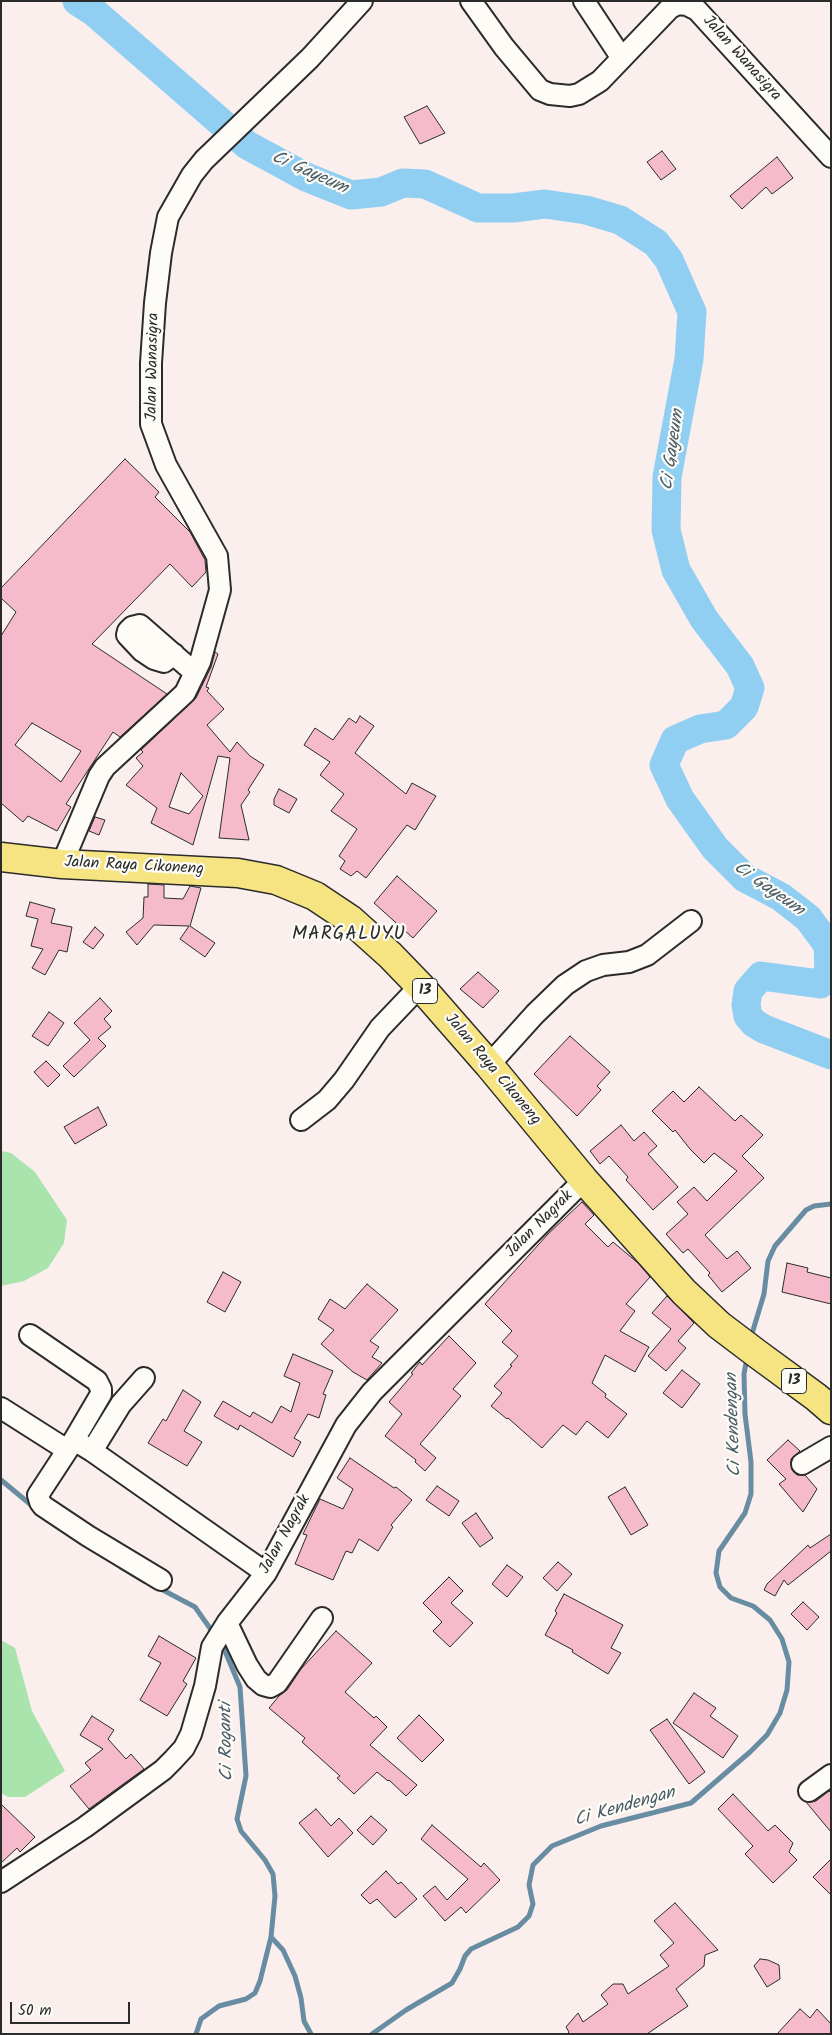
<!DOCTYPE html>
<style>
body{margin:0}
#map{position:relative;width:832px;height:2035px;overflow:hidden;background:#fbefee;font-family:Kalam,sans-serif}
canvas{display:block}
.frame{position:absolute;inset:0;border:2px solid #2b2b2b;pointer-events:none}
.scale{position:absolute;left:10px;top:2002px;width:120px;height:22px;box-sizing:border-box;border:2px solid #2b2b2b;border-top:0;padding-left:6px;font-size:15px;line-height:18px;white-space:nowrap;color:#2b2b2b;-webkit-text-stroke:4px #fdfcf7;paint-order:stroke}
</style>
<div id="map">
<canvas width="832" height="2035"></canvas>
<div class="frame"></div>
<div class="scale">50 m</div>
</div>
<script>
const context = document.querySelector('canvas').getContext('2d');
context.lineJoin = 'round';
function fill(path, color) {
  context.fillStyle = color;
  context.fill(path, 'evenodd');
}
function shape(rows) {
  const path = new Path2D();
  for (const r of rows) {
    path.moveTo(r[0], r[1]);
    for (let i = 2; i < r.length; i += 2) path.lineTo(r[i], r[i + 1]);
  }
  return path;
}
function strokePath(path, color, width, dash) {
  context.strokeStyle = color;
  context.lineWidth = width;
  context.lineCap = dash ? 'butt' : 'round';
  context.setLineDash(dash || []);
  context.stroke(path);
}
function label(font, color, halo, rows, align = 'center') {
  context.font = font + ' Kalam,sans-serif';
  context.lineWidth = 4.5;
  context.setLineDash([]);
  context.textBaseline = 'middle';
  context.strokeStyle = halo;
  context.fillStyle = color;
  for (const [text, x, y, turn = 0] of rows) {
    context.save();
    context.translate(x, y);
    context.rotate((+turn || 0) * Math.PI / 180);
    context.textAlign = isNaN(turn) ? turn : align;
    if (halo) context.strokeText(text, 0, 0);
    context.fillText(text, 0, 0);
    context.restore();
  }
}
fill(shape([
 [1,1151,11,1153,35,1172,67,1220,64,1243,48,1268,24,1281,1,1286],
 [1,1640,15,1648,32,1711,65,1771,25,1797,8,1797,1,1793]
]), '#a8e4ab');
strokePath(shape([
 [751,1337,764,1294,768,1261,775,1246,806,1210,814,1206,831,1204],
 [1,1480,36,1509],
 [121,1567,144,1581],
 [159,1588,195,1607,214,1634],
 [271,1937,283,1950,295,1976,301,1998,304,2021,311,2034],
 [196,2034,201,2019,219,2006,246,1999,255,1993,260,1981,271,1937,275,1896,273,1874,265,1860,241,1831,237,1819,246,1776,240,1687,222,1644],
 [372,2034,406,2010,452,1983,460,1969,465,1956,471,1949,518,1927,529,1916,533,1904,529,1885,533,1865,552,1846,601,1826,691,1803,750,1752,767,1735,780,1713,787,1690,789,1662,782,1639,770,1620,753,1606,731,1598,720,1587,716,1573,719,1551,745,1513,751,1494,751,1462,745,1414,744,1374,747,1358]
]), '#688da2', 5);
strokePath(shape([
 [77,1,94,12,247,145,306,177,351,195,381,192,403,183,425,184,478,208,513,208,545,204,586,210,620,220,656,243,669,260,692,312,689,359,667,477,666,530,676,570,704,619,740,666,750,688,744,707,726,725,700,729,675,740,664,765,680,799,715,848,745,878,781,897,808,918,828,945,829,971,820,984,761,976,748,991,746,1005,748,1016,754,1023,764,1029,831,1055]
]), '#91cff2', 29);
const building = shape([
 [427,106,445,133,420,144,404,117,427,106],
 [662,151,676,169,661,180,647,162,662,151],
 [777,157,793,178,772,194,766,187,742,209,730,196,777,157],
 [125,459,159,492,155,497,190,532,205,560,206,572,192,587,170,564,92,644,167,694,120,737,113,732,66,804,71,807,57,831,28,816,23,822,1,803,1,636,16,612,1,598,1,588,125,459],
 [32,723,81,751,61,782,15,745,32,723],
 [215,652,218,654,206,687,209,688,207,691,224,709,207,725,230,752,237,742,250,756,264,765,248,790,250,792,241,805,249,840,219,838,230,758,218,756,193,845,151,823,157,808,126,785,143,766,136,758,143,752,141,750,196,698,211,667,215,652],
 [181,773,203,796,189,814,169,807,181,773],
 [360,716,374,726,355,753,406,794,412,783,436,796,415,830,407,825,366,878,357,871,351,876,340,869,345,861,339,856,357,829,331,811,344,794,320,775,330,762,304,745,315,728,333,740,349,718,356,723,360,716],
 [279,789,297,799,289,813,274,805,274,799,279,789],
 [95,817,105,820,99,835,89,831,95,817],
 [397,876,437,911,413,938,374,903,397,876],
 [148,884,164,885,164,898,183,899,190,886,201,888,190,926,215,943,205,957,180,939,189,926,154,925,137,945,126,932,143,918,144,897,148,897,148,884],
 [30,902,55,909,51,923,72,927,67,952,59,950,45,975,32,968,43,949,31,946,38,919,26,916,30,902],
 [95,927,104,935,93,949,83,942,95,927],
 [478,972,499,991,483,1008,460,989,478,972],
 [100,998,112,1011,104,1019,111,1027,98,1038,106,1046,74,1077,63,1066,90,1040,74,1023,100,998],
 [49,1012,64,1023,48,1046,32,1036,49,1012],
 [570,1036,610,1072,597,1086,601,1090,577,1116,534,1074,570,1036],
 [46,1061,60,1075,48,1087,34,1072,46,1061],
 [699,1087,735,1121,741,1115,763,1135,742,1156,764,1178,705,1235,727,1259,737,1251,751,1268,722,1292,708,1275,710,1273,688,1249,683,1253,666,1234,688,1214,677,1202,694,1187,707,1201,737,1171,714,1153,704,1163,690,1149,675,1130,673,1132,652,1111,673,1091,684,1102,699,1087],
 [98,1107,107,1125,75,1144,64,1127,98,1107],
 [621,1125,634,1141,644,1132,657,1146,648,1154,678,1187,653,1210,626,1180,628,1177,609,1156,600,1164,590,1151,621,1125],
 [582,1202,594,1215,585,1224,608,1247,613,1242,638,1263,650,1277,626,1304,635,1311,620,1331,649,1347,635,1372,605,1355,592,1383,606,1394,605,1397,627,1414,608,1438,587,1421,576,1435,563,1425,542,1448,508,1418,507,1419,491,1406,502,1393,494,1386,512,1366,510,1365,518,1356,502,1342,512,1331,485,1304,548,1234,582,1202],
 [787,1263,808,1268,807,1272,831,1278,831,1304,782,1292,787,1263],
 [223,1272,241,1282,225,1312,207,1302,223,1272],
 [367,1284,398,1310,370,1341,379,1347,372,1357,382,1363,367,1380,353,1372,321,1344,334,1330,318,1319,330,1299,345,1309,367,1284],
 [667,1296,694,1323,678,1341,686,1348,666,1371,648,1356,671,1329,652,1313,667,1296],
 [449,1336,476,1363,453,1389,461,1396,420,1444,436,1458,425,1471,415,1462,416,1460,385,1436,402,1414,389,1402,413,1374,411,1373,420,1362,422,1365,449,1336],
 [293,1354,333,1371,323,1394,326,1395,319,1418,308,1414,294,1438,301,1442,293,1457,240,1425,238,1430,214,1416,223,1401,250,1417,253,1412,272,1423,281,1406,291,1412,300,1383,284,1376,293,1354],
 [682,1370,700,1384,682,1408,663,1393,682,1370],
 [183,1390,201,1402,184,1431,202,1442,187,1466,148,1443,163,1419,166,1421,183,1390],
 [788,1440,800,1451,791,1459,792,1470,797,1475,805,1475,817,1489,803,1512,779,1484,786,1479,767,1460,788,1440],
 [350,1458,394,1488,396,1487,412,1500,391,1525,393,1527,378,1551,359,1539,352,1553,346,1551,333,1580,295,1564,307,1535,303,1534,320,1499,343,1509,353,1489,337,1478,350,1458],
 [437,1486,459,1501,449,1516,426,1500,437,1486],
 [625,1487,648,1525,631,1535,608,1497,625,1487],
 [476,1513,493,1538,480,1547,462,1523,476,1513],
 [831,1534,831,1551,788,1585,784,1580,775,1596,764,1590,767,1584,808,1545,810,1548,831,1534],
 [558,1562,572,1574,557,1591,543,1578,558,1562],
 [507,1565,523,1577,507,1597,492,1584,507,1565],
 [449,1577,463,1591,451,1603,473,1623,450,1647,433,1631,442,1622,423,1603,449,1577],
 [564,1594,623,1625,611,1648,621,1653,608,1674,572,1652,573,1650,545,1635,557,1613,555,1611,564,1594],
 [803,1602,819,1617,807,1630,791,1614,803,1602],
 [336,1631,372,1663,345,1692,374,1718,376,1716,387,1727,370,1745,417,1785,406,1796,389,1780,388,1781,377,1772,354,1794,337,1778,340,1776,302,1742,305,1738,269,1708,279,1696,287,1690,301,1669,336,1631],
 [159,1636,196,1658,183,1681,187,1684,167,1716,140,1700,161,1663,148,1656,159,1636],
 [694,1693,716,1708,710,1716,738,1736,723,1758,673,1723,694,1693],
 [419,1715,444,1740,422,1762,397,1738,419,1715],
 [92,1716,114,1730,108,1739,126,1759,131,1754,144,1769,89,1809,70,1786,91,1770,85,1763,103,1749,80,1735,92,1716],
 [667,1719,705,1772,689,1784,650,1730,667,1719],
 [829,1791,831,1793,831,1832,806,1802,816,1801,829,1791],
 [733,1794,768,1831,775,1825,793,1843,789,1852,797,1860,773,1883,745,1854,753,1846,718,1809,733,1794],
 [1,1804,35,1837,20,1852,17,1848,1,1863,1,1804],
 [316,1809,331,1826,339,1818,353,1833,328,1857,299,1823,316,1809],
 [371,1816,387,1830,373,1845,357,1830,371,1816],
 [432,1825,481,1867,484,1863,500,1880,466,1913,461,1907,445,1921,423,1896,435,1886,447,1900,468,1879,421,1839,432,1825],
 [831,1859,831,1895,813,1877,831,1859],
 [386,1871,398,1884,401,1882,417,1899,395,1918,377,1899,370,1904,361,1895,386,1871],
 [675,1903,718,1950,705,1955,704,1966,676,1989,688,2006,647,2034,567,2034,569,2032,566,2027,578,2013,583,2022,608,2004,601,1995,613,1984,623,1984,628,1994,669,1966,660,1955,674,1943,654,1921,675,1903],
 [760,1959,768,1960,779,1965,780,1979,767,1987,754,1966,760,1959],
 [800,2009,810,2018,817,2009,831,2024,831,2034,777,2034,800,2009]
]);
fill(building, '#f5bbcc');
strokePath(building, '#2b2b2b', 1);
const minor = shape([
 [471,1,504,47,540,90,550,94,570,96,579,94,600,81,670,8,678,4,687,5,697,10,831,157],
 [584,1,621,57],
 [174,654,164,662,154,659,142,651,127,635,128,631,132,627,140,625,195,673],
 [62,864,99,776,105,767,185,693,200,662,220,590,217,556,166,465,151,424,151,363,155,303,161,253,168,217,192,175,204,160,310,58,362,1],
 [489,1065,535,1014,565,985,586,971,603,965,629,962,647,955,691,921],
 [301,1120,327,1100,344,1080,380,1028,420,986],
 [30,1335,97,1381,101,1389,101,1394,74,1440,38,1495,40,1502,43,1506,88,1536,161,1580],
 [1,1408,67,1450],
 [74,1440,92,1451,266,1573],
 [92,1451,121,1404,144,1378],
 [802,1464,831,1447],
 [227,1623,247,1665,256,1679,263,1685,270,1687,277,1683,322,1618],
 [809,1791,831,1775],
 [1,1882,85,1827,163,1770,173,1760,184,1748,191,1734,205,1686,212,1647,227,1623,266,1573,346,1425,372,1392,584,1180]
]);
const highway = shape([
 [1,857,62,864,238,873,276,880,315,896,351,920,390,955,420,986,489,1065,584,1180,684,1292,719,1325,756,1353,816,1397,831,1410]
]);
strokePath(minor, '#2b2b2b', 24);
strokePath(highway, '#2b2b2b', 31);
strokePath(minor, '#fdfcf7', 20);
strokePath(highway, '#f6e381', 28);
for (const [x, y, w] of [
 [425,991,25],
 [794,1381,25]
]) {
  const box = new Path2D();
  box.roundRect(x - w / 2, y - 12.5, w, 25, 4);
  context.fillStyle = '#fdfcf7';
  context.fill(box);
  strokePath(box, '#2b2b2b', 1);
}
label('bold 15px', '#2b2b2b', null, [
 ["13",425,991],
 ["13",794,1381]
]);
label('16px', '#2b2b2b', '#fdfcf7', [
 ["Jalan Wanasigra",741,59,48],
 ["Jalan Wanasigra",154,367,-89],
 ["Jalan Raya Cikoneng",134,867,3],
 ["Jalan Raya Cikoneng",492,1070,50],
 ["Jalan Nagrak",540,1225,-45],
 ["Jalan Nagrak",286,1535,-61]
]);
label('italic 18px', '#4a5c67', '#fdfcf7', [
 ["Ci Gayeum",309,174,24],
 ["Ci Gayeum",674,450,-82],
 ["Ci Gayeum",768,890,35],
 ["Ci Kendengan",735,1425,-92],
 ["Ci Roganti",228,1742,-91],
 ["Ci Kendengan",625,1808,-16]
]);
context.letterSpacing = '1px';
label('19px', '#2b2b2b', '#fdfcf7', [
 ["MARGALUYU",349,936]
]);
context.letterSpacing = '0px';
</script>
